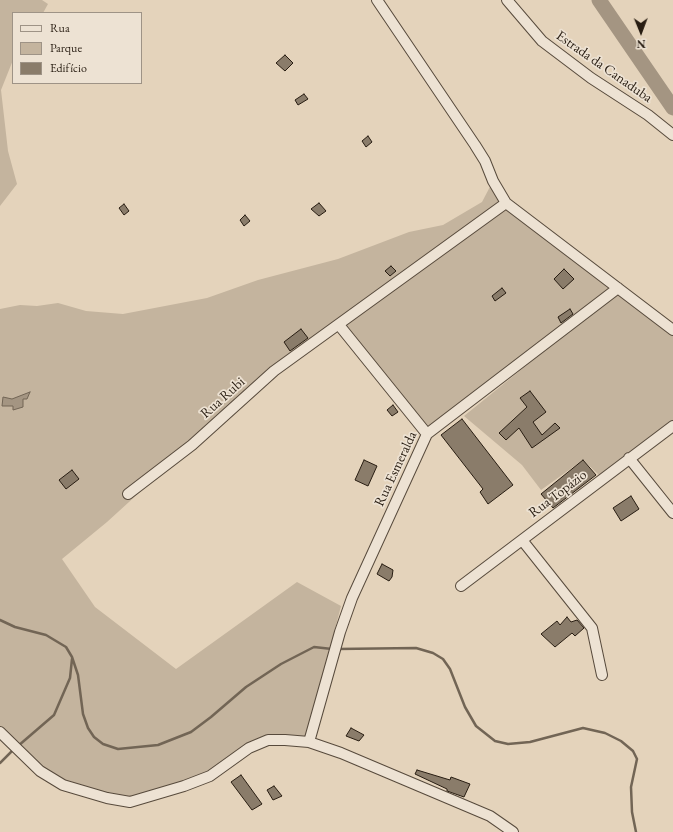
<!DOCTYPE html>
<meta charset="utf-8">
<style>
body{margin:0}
#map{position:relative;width:673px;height:832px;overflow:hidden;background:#e4d3bb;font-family:"EB Garamond",serif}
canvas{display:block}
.legend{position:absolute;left:12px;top:12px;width:130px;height:72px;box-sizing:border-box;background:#ede2d3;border:1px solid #9e9386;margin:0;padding:5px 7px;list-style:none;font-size:12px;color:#281d12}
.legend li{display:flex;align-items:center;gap:8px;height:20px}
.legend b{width:20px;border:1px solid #9e9386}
.north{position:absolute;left:621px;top:12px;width:40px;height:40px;-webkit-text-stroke:3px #ede2d3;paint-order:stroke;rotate:179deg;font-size:11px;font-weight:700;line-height:16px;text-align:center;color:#281d12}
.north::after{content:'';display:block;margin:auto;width:14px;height:18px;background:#281d12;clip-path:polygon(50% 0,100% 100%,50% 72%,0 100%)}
</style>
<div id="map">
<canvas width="673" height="832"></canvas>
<ul class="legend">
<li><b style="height:5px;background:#ede2d3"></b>Rua</li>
<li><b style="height:11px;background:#c4b49e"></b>Parque</li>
<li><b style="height:11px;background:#8a7c6a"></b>Edifício</li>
</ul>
<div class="north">N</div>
</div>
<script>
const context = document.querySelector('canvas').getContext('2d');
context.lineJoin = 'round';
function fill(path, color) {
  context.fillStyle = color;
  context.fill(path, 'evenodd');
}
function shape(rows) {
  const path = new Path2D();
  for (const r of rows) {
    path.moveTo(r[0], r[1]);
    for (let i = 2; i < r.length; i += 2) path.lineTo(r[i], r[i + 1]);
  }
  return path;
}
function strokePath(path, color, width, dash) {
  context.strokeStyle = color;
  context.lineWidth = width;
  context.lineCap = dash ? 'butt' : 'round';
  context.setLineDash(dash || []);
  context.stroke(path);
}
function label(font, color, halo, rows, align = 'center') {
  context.font = font + ' "EB Garamond",serif';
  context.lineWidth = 3.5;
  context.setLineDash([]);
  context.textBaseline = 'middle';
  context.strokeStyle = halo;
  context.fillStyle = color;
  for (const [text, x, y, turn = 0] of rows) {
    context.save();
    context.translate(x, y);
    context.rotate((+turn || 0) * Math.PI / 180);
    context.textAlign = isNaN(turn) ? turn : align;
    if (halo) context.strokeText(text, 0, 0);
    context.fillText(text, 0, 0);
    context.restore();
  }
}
fill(shape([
 [0,0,42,0,48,4,43,13,13,13,13,60,1,90,8,151,17,184,0,206],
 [493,181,506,203,618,288,428,429,340,325,273,371,107,522,62,559,95,607,176,669,297,582,341,606,307,736,268,740,210,776,130,802,63,785,0,730,0,309,20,305,37,306,58,303,86,311,123,314,207,298,258,280,338,259,409,232,443,225,482,202],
 [617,292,673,335,673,422,599,475,583,460,541,490,522,465,464,416]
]), '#c4b49e');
const water = shape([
 [30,392,27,399,23,399,23,407,13,410,13,406,2,406,3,397,12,399,30,392]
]);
fill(water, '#a49582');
strokePath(water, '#726555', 1);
strokePath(shape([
 [0,620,15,627,46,635,66,647,72,657,78,675,83,714,88,728,94,737,103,744,118,749,158,745,191,732,211,717,246,687,281,664,314,647,332,649],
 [337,649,416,648,433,653,443,659,450,669,465,707,476,726,495,741,508,744,530,742,583,728,605,733,621,741,633,751,637,759,631,787,632,812,636,832],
 [18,746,54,715,70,678,72,659],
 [0,763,14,749]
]), '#726555', 2.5);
strokePath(shape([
 [599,0,673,108]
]), '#a49582', 15);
const building = shape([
 [285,55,293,63,285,71,276,63,285,55],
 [304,94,308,99,298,105,295,100,304,94],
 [368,136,372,142,366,147,362,141,368,136],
 [319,203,326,211,319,216,311,209,319,203],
 [124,204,129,211,124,215,119,208,124,204],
 [245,215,250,221,244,226,240,220,245,215],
 [391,266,396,271,390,276,385,271,391,266],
 [564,269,574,279,563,289,554,279,564,269],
 [502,288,506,293,495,301,492,296,502,288],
 [570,309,573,314,561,323,558,317,570,309],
 [301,329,308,338,290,351,284,342,301,329],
 [530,391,546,412,533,422,542,435,555,423,560,428,532,448,519,428,506,440,499,433,527,407,520,398,530,391],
 [393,405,398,412,392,416,387,410,393,405],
 [462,419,513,485,488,504,480,492,483,489,441,435,462,419],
 [364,460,377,466,368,486,355,480,364,460],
 [583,460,596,475,553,508,541,494,583,460],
 [72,470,79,479,66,489,59,480,72,470],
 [631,496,639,509,621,521,613,508,631,496],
 [382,564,393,570,392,577,389,581,377,574,382,564],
 [567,617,571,622,577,620,584,628,575,636,572,633,555,647,541,634,557,621,560,625,567,617],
 [351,728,364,735,359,741,346,736,351,728],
 [417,770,450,780,451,777,470,784,464,797,447,791,447,789,415,774,417,770],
 [241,775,262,804,252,810,231,782,241,775],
 [274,786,282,796,273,800,267,790,274,786]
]);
fill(building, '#8a7c6a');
strokePath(building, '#281d12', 1);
const minor = shape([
 [377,0,475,145,485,161,493,181,506,203,673,330],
 [507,0,542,41,591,78,648,115,673,135],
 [339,325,427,434],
 [629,458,673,513],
 [128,494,192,445,274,371,506,203],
 [522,540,592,628,602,675],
 [461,586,673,426],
 [0,732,40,771,63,785,107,798,130,802,184,786,210,776,249,748,268,740,285,740,309,742,341,753,490,816,513,832],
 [309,742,340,632,352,598,427,434,618,288]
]);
strokePath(minor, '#574a3c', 12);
strokePath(minor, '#ede2d3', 10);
label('14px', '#281d12', '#ede2d3', [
 ["Estrada da Canaduba",604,67,35],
 ["Rua Rubi",223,398,-42],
 ["Rua Esmeralda",396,469,-65],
 ["Rua Topázio",558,494,-37]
]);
</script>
